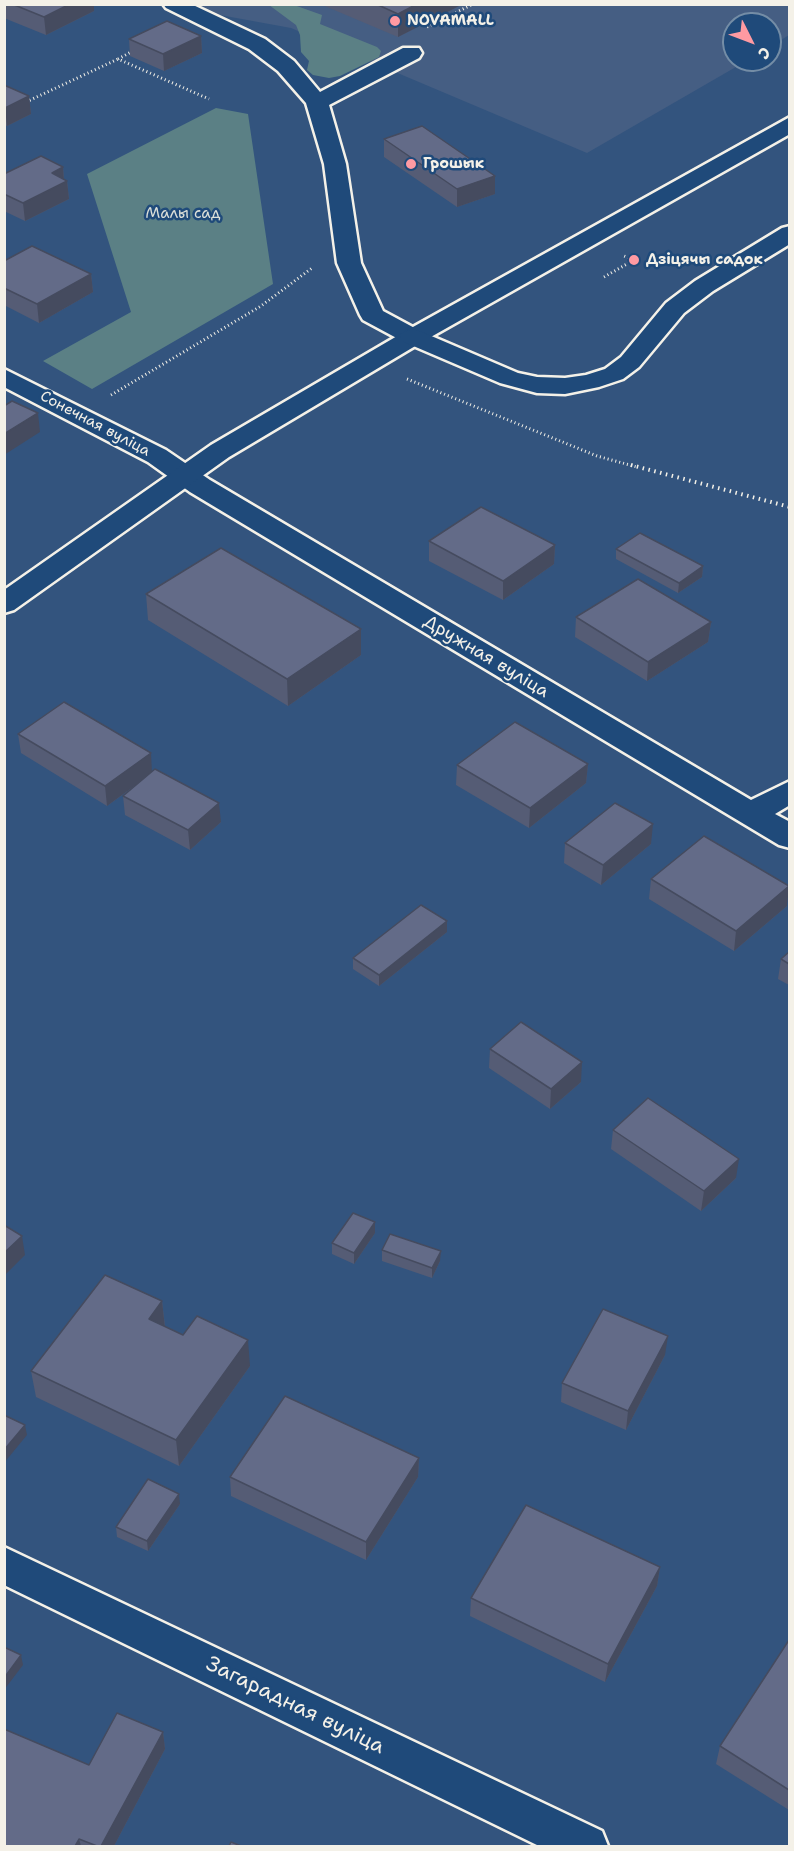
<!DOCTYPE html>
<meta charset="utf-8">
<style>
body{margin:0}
#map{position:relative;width:794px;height:1851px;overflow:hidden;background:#33547e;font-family:"Shantell Sans",sans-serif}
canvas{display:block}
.frame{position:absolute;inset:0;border:6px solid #f4f1e8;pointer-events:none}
.north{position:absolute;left:722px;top:12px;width:60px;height:60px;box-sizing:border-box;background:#1f4a7a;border:2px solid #748da6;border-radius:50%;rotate:132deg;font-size:16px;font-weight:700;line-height:24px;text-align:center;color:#f4f1e8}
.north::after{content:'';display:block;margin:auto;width:21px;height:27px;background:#ff9aa2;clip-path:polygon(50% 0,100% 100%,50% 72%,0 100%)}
</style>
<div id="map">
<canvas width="794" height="1851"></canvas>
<div class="frame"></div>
<div class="north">С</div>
</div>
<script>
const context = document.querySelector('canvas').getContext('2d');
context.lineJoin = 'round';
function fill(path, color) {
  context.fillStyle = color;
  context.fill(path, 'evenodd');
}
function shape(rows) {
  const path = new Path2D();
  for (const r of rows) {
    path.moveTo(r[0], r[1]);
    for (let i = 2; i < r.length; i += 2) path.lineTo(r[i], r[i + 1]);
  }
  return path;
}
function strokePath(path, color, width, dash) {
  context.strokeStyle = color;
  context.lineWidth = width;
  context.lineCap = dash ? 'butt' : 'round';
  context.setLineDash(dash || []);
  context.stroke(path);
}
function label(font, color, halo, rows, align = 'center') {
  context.font = font + ' "Shantell Sans",sans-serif';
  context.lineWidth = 5;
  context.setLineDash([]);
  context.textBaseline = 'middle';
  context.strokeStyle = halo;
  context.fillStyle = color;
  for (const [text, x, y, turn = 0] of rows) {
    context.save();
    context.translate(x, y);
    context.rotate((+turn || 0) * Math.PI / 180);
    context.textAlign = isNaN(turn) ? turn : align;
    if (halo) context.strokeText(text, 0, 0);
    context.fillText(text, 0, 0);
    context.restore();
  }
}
fill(shape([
 [190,5,789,5,789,35,770,47,770,24,734,24,734,60,748,60,587,153,291,28,209,13]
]), '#455e83');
fill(shape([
 [269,5,294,5,322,15,320,24,377,47,381,51,379,57,340,76,329,78,313,75,307,70,309,61,301,52,300,35,296,25],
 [216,108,248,114,273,284,92,389,43,361,131,312,87,174]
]), '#5b8085');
const minor = shape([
 [163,4,191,4,265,39,294,61,320,92,403,48,419,48,422,53,419,58,329,105,346,164,361,263,383,311,422,332,426,337,422,342,413,345,404,342,363,320,360,315,337,263,324,164,306,103,278,71,249,49,166,8,163,4],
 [4,369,166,450,210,480,751,800,790,781,790,805,775,814,790,822,790,848,779,845,190,492,148,462,4,387,4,369],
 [4,1547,602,1831,608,1846,539,1846,4,1585,4,1547]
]);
const major = shape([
 [790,117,790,134,422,342,229,457,14,610,4,613,4,590,211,445,404,332,790,117]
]);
const highway = shape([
 [790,226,790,244,713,291,684,313,639,367,623,379,599,387,565,394,537,393,500,383,404,342,400,337,404,332,413,329,422,332,518,373,537,377,565,378,586,375,605,369,621,357,666,303,695,281,782,228,790,226]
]);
strokePath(minor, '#f4f1e8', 5);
strokePath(major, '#f4f1e8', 5);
strokePath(highway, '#f4f1e8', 5);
strokePath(shape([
 [427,27,473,4],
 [133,51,118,59,209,99],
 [26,102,118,59],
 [604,277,634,260,624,256],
 [407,379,597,456,637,467],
 [111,395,261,306,312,268]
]), '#f4f1e8', 3, [1, 3]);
strokePath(shape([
 [631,465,790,507]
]), '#f4f1e8', 4, [1.5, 4.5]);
fill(minor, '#1f4a7a');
fill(major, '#1f4a7a');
fill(highway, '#1f4a7a');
fill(shape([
 [4,4,94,4,94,11,46,35,4,18],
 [320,4,463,4,398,37],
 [201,36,202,53,164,71,130,56,129,39],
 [4,85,29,96,31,114,7,126,4,124],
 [384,139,495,194,457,207,384,157],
 [63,167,64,179,67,181,69,199,25,221,4,211,4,174],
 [4,261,91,274,93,292,39,323,4,305],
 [429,541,555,545,554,564,503,600,429,561],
 [616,549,703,566,702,577,678,593,616,559],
 [146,594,361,655,288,706,148,620],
 [576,617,711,622,708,642,647,681,575,637],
 [18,734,152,772,221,822,190,850,125,815,123,796,136,785,107,806,21,753],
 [588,764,586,783,529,828,456,785,457,765],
 [565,843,651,844,601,885,564,863],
 [651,879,787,906,734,951,649,899],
 [447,932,379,986,353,969,353,958],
 [789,952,789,985,778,979,781,959],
 [490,1049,581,1082,550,1109,489,1068],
 [613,1130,736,1178,701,1211,611,1149],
 [375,1233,354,1264,332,1254,332,1243],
 [382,1250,440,1261,432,1278,382,1261],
 [162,1301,165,1326,250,1366,179,1466,36,1397,31,1371],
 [665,1355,626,1430,561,1402,562,1383],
 [419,1458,418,1477,366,1560,231,1496,230,1477],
 [180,1504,148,1551,117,1537,116,1527],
 [660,1567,657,1586,605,1682,470,1616,471,1598],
 [789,1641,789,1810,716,1764,720,1746],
 [163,1732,165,1749,114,1846,4,1846,89,1765]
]), '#555c75');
fill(shape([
 [70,4,94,4,94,11,46,35,44,17],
 [417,4,463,4,398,37,398,14],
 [201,36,202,53,164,71,163,54],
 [29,96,31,114,7,126,5,108],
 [63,167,64,182,67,181,69,199,25,221,23,203,52,173],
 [495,176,495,194,457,207,457,189],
 [91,274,93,292,39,323,37,304],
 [38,413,40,432,4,455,4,434],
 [555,545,554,564,503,600,503,581],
 [703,566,702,577,678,593,679,583],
 [711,622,708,642,647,681,648,662],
 [361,629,361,655,288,706,287,679],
 [151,753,152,773,107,806,105,786],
 [588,764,586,783,529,828,530,808],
 [219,803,221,822,190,850,188,830],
 [653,824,651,844,601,885,603,865],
 [789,886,787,906,734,951,736,931],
 [447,921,447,932,379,986,379,975],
 [582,1062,581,1082,550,1109,551,1089],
 [739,1159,736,1178,701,1211,704,1191],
 [375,1222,375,1233,354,1264,354,1253],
 [22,1236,25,1255,4,1276,4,1253],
 [441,1251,440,1261,432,1278,432,1268],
 [162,1301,165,1328,149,1319],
 [668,1336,665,1355,626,1430,628,1411],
 [248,1340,250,1366,179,1466,176,1440],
 [25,1425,27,1435,4,1463,4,1450],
 [419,1458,418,1477,366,1560,366,1542],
 [179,1494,180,1504,148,1551,147,1541],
 [660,1567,657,1586,605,1682,608,1664],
 [21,1655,23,1665,4,1690,4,1678],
 [163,1732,165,1749,114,1846,101,1846],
 [79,1839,81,1846,75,1846]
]), '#454b5f');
const building = shape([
 [12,4,70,4,44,17,12,4],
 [376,4,417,4,398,14,376,4],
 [167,21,201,36,163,54,129,39,167,21],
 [4,85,29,96,5,108,4,108,4,85],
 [422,126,495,176,457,189,384,139,422,126],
 [41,156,63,167,52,173,67,181,23,203,4,194,4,174,41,156],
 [32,246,91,274,37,304,4,288,4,261,32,246],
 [12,401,38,413,4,434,4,406,12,401],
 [481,507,555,545,503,581,429,541,481,507],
 [640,533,703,566,679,583,616,549,640,533],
 [221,548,361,629,287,679,146,594,221,548],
 [638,579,711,622,648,662,576,617,638,579],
 [64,702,151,753,105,786,18,734,64,702],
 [515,722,588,764,530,808,457,765,515,722],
 [155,769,219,803,188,830,123,796,155,769],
 [615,803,653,824,603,865,565,843,615,803],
 [704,836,789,886,736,931,651,879,704,836],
 [421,905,447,921,379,975,353,958,421,905],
 [789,952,789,964,781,959,789,952],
 [521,1022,582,1062,551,1089,490,1049,521,1022],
 [648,1098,739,1159,704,1191,613,1130,648,1098],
 [353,1213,375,1222,354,1253,332,1243,353,1213],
 [4,1225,22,1236,4,1253,4,1225],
 [390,1234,441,1251,432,1268,382,1250,390,1234],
 [105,1275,162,1301,149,1319,183,1335,197,1316,248,1340,176,1440,31,1371,105,1275],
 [603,1309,668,1336,628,1411,562,1383,603,1309],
 [285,1396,419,1458,366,1542,230,1477,285,1396],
 [4,1415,25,1425,4,1450,4,1415],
 [148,1479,179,1494,147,1541,116,1527,148,1479],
 [526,1505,660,1567,608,1664,471,1598,526,1505],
 [789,1640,789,1790,720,1746,789,1640],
 [4,1647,21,1655,4,1678,4,1647],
 [117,1713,163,1732,101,1846,97,1846,79,1839,75,1846,4,1846,4,1729,89,1765,117,1713],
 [231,1842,241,1846,229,1846,231,1842]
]);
fill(building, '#636b88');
strokePath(building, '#454b5f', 1.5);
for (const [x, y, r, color] of [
 [395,21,6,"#ff9aa2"],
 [411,164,6,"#ff9aa2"],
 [634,260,6,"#ff9aa2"]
]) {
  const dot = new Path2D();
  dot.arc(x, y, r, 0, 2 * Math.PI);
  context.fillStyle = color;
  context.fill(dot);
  strokePath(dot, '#1f4a7a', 2);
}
label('bold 15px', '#f4f1e8', '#1f4a7a', [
 ["NOVAMALL",407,21],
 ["Грошык",423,164],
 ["Дзіцячы садок",646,260]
], 'left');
label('15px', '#dde0d9', '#1f4a7a', [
 ["Малы сад",183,214]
]);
label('15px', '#f4f1e8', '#1f4a7a', [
 ["Сонечная вуліца",95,424,28]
]);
label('18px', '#f4f1e8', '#1f4a7a', [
 ["Дружная вуліца",486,657,31]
]);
label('21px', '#f4f1e8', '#1f4a7a', [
 ["Загарадная вуліца",295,1706,26]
]);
</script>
